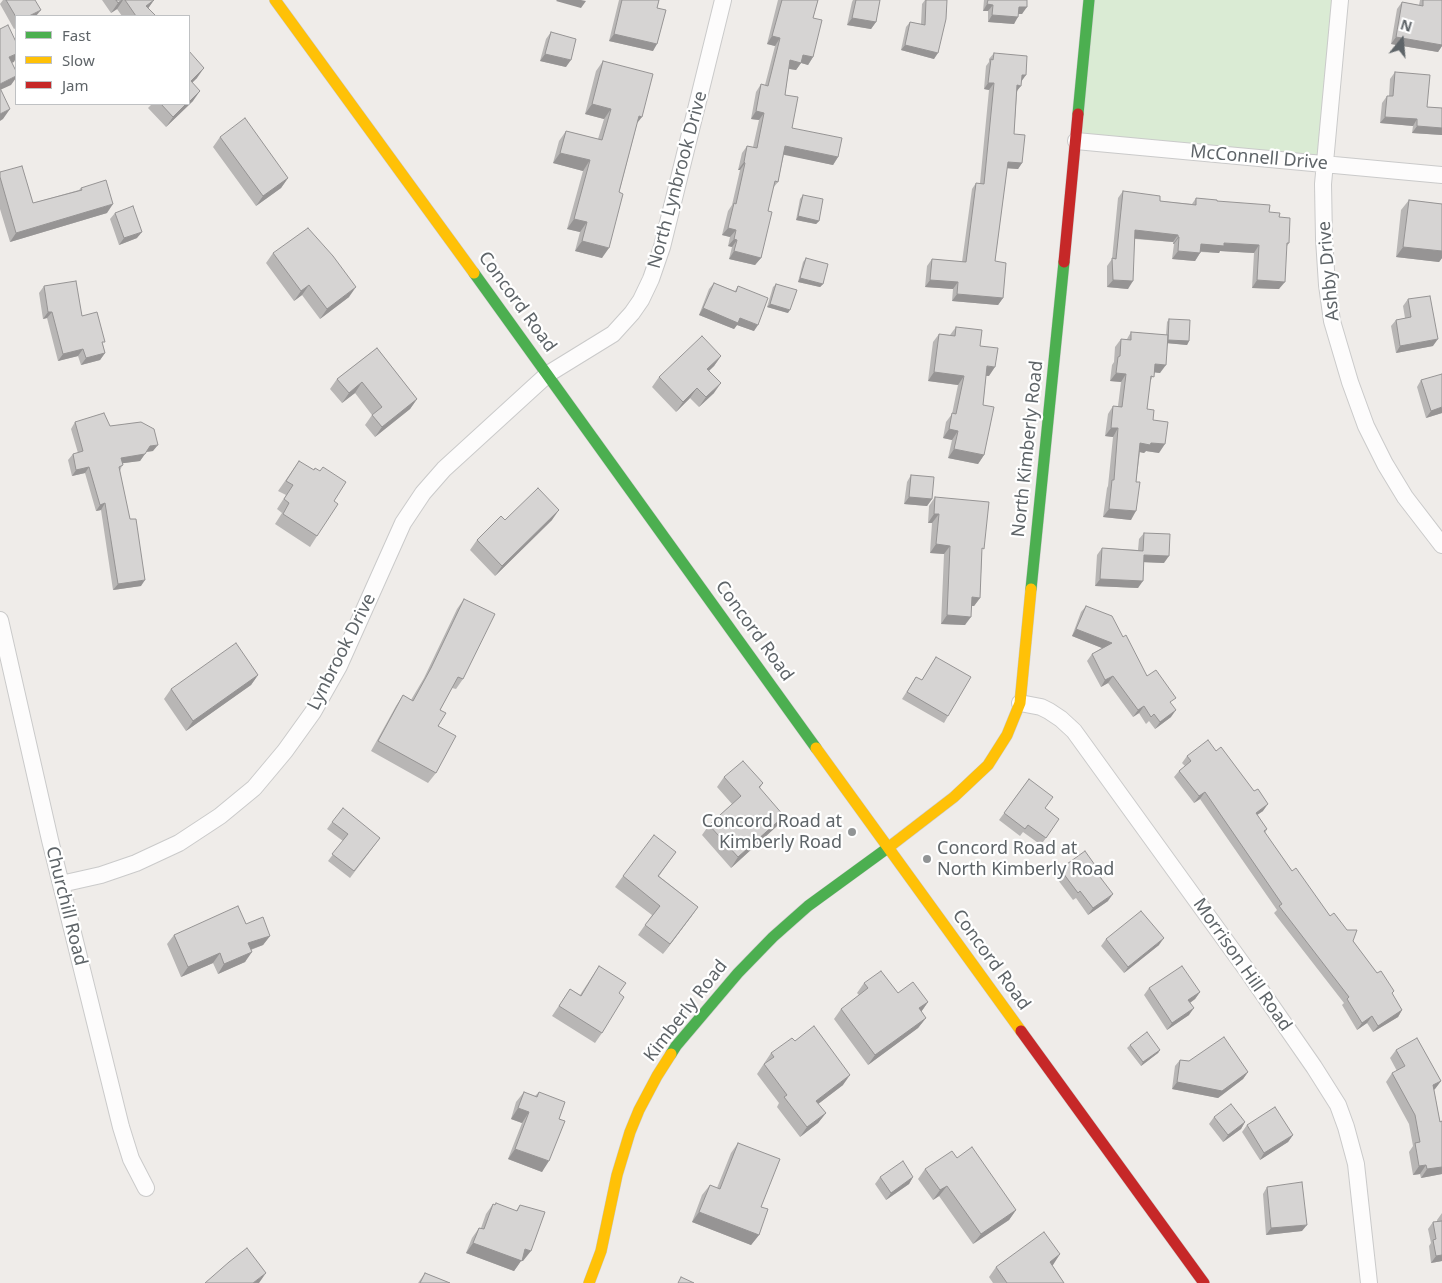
<!DOCTYPE html>
<style>
body{margin:0}
#map{position:relative;width:1442px;height:1283px;overflow:hidden;background:#efece9;font-family:"Noto Sans",sans-serif}
canvas{display:block}
.legend{position:absolute;left:15px;top:15px;width:175px;height:90px;box-sizing:border-box;background:#fff;border:1px solid #bfc1c3;margin:0;padding:6px 9px;list-style:none;font-size:15px;color:#5e6468}
.legend li{display:flex;align-items:center;gap:10px;height:25px}
.legend b{width:25px;border:1px solid #bfc1c3}
.north{position:absolute;left:1377px;top:15px;width:50px;height:50px;-webkit-text-stroke:4px #fff;paint-order:stroke;rotate:17deg;font-size:14px;font-weight:700;line-height:20px;text-align:center;color:#5e6468}
.north::after{content:'';display:block;margin:auto;width:18px;height:22px;background:#5e6468;clip-path:polygon(50% 0,100% 100%,50% 72%,0 100%)}
</style>
<div id="map">
<canvas width="1442" height="1283"></canvas>
<ul class="legend">
<li><b style="height:6px;background:#4caf50"></b>Fast</li>
<li><b style="height:6px;background:#ffc107"></b>Slow</li>
<li><b style="height:6px;background:#c62828"></b>Jam</li>
</ul>
<div class="north">N</div>
</div>
<script>
const context = document.querySelector('canvas').getContext('2d');
context.lineJoin = 'round';
function fill(path, color) {
  context.fillStyle = color;
  context.fill(path, 'evenodd');
}
function shape(rows) {
  const path = new Path2D();
  for (const r of rows) {
    path.moveTo(r[0], r[1]);
    for (let i = 2; i < r.length; i += 2) path.lineTo(r[i], r[i + 1]);
  }
  return path;
}
function strokePath(path, color, width, dash) {
  context.strokeStyle = color;
  context.lineWidth = width;
  context.lineCap = dash ? 'butt' : 'round';
  context.setLineDash(dash || []);
  context.stroke(path);
}
function label(font, color, halo, rows, align = 'center') {
  context.font = font + ' "Noto Sans",sans-serif';
  context.lineWidth = 4.5;
  context.setLineDash([]);
  context.textBaseline = 'middle';
  context.strokeStyle = halo;
  context.fillStyle = color;
  for (const [text, x, y, turn = 0] of rows) {
    context.save();
    context.translate(x, y);
    context.rotate((+turn || 0) * Math.PI / 180);
    context.textAlign = isNaN(turn) ? turn : align;
    if (halo) context.strokeText(text, 0, 0);
    context.fillText(text, 0, 0);
    context.restore();
  }
}
fill(shape([
 [1092,0,1336,0,1323,160,1080,137]
]), '#daebd4');
const street = shape([
 [1340,0,1323,184,1324,239,1327,285,1332,321,1350,382,1366,426,1385,464,1405,497,1442,545],
 [1076,141,1442,175],
 [0,620,50,840,121,1127,131,1159,146,1188],
 [1020,703,1041,707,1049,711,1061,719,1074,731,1246,969,1314,1067,1338,1105,1346,1127,1356,1164,1369,1283],
 [61,884,101,875,136,863,179,843,220,816,254,788,285,751,313,712,339,666,403,523,423,493,444,469,548,374,613,334,632,313,641,300,651,279,662,247,723,0]
]);
const fast = shape([
 [1078,114,1089,0],
 [474,273,816,748],
 [1031,589,1064,262],
 [671,1054,676,1046,738,973,773,937,808,906,889,847]
]);
const slow = shape([
 [275,0,474,273],
 [816,748,1021,1031],
 [889,847,954,797,988,765,1007,735,1020,703,1031,589],
 [589,1283,601,1251,617,1175,630,1132,639,1110,657,1076,671,1054]
]);
const jam = shape([
 [1064,262,1078,114],
 [1021,1031,1204,1283]
]);
strokePath(street, '#cacaca', 18);
strokePath(fast, '#cacaca', 12);
strokePath(slow, '#cacaca', 12);
strokePath(jam, '#cacaca', 12);
strokePath(street, '#fdfcfc', 16);
strokePath(fast, '#4caf50', 11);
strokePath(slow, '#ffc107', 11);
strokePath(jam, '#c62828', 11);
fill(shape([
 [3,0,35,0,16,16,16,28,14,29,0,4],
 [102,0,154,0,148,8,156,16,122,16,117,9,111,13],
 [619,0,659,0,657,8,653,51,609,41],
 [778,0,818,0,813,18,813,57,808,65,801,63,796,70,789,69,785,95,792,128,838,157,833,165,784,154,778,182,773,188,768,211,761,258,755,265,729,259,732,247,728,246,730,237,722,235,728,211,732,205,740,170,738,170,742,153,747,146,753,147,759,120,751,119,756,92,761,84,765,85,775,46,767,44],
 [853,0,878,0,876,22,871,29,847,25,852,2],
 [925,0,947,0,934,59,901,50,906,27,910,22,921,24,922,4],
 [984,0,1027,0,1022,14,1018,14,1014,24,988,22,988,11,983,11],
 [1420,0,1442,0,1442,46,1438,52,1391,44,1397,9,1402,2,1419,5],
 [551,32,566,67,540,61,546,39],
 [189,51,197,78,192,82,193,101,166,127,148,108,152,104,189,104],
 [994,53,1021,81,1017,92,1014,134,1022,163,1018,169,1007,168,995,261,1003,298,998,305,952,301,953,289,925,287,927,266,932,259,962,262,972,189,976,183,980,183,989,90,984,89,986,66,989,62,989,59],
 [603,61,637,124,602,258,575,251,580,232,567,229,583,171,553,163,559,141,566,131,598,139,604,119,585,114,596,71],
 [1395,72,1427,107,1442,108,1442,135,1412,133,1413,126,1380,123,1382,103,1387,96,1389,96,1390,79],
 [220,137,288,178,281,188,256,206,213,147],
 [0,172,33,203,79,190,81,188,107,213,10,242,0,209],
 [1123,191,1160,201,1192,204,1196,198,1269,212,1279,217,1289,243,1287,246,1279,289,1252,288,1254,253,1220,251,1219,253,1201,252,1200,253,1195,261,1172,259,1174,244,1173,244,1173,242,1135,239,1128,289,1107,287,1107,266,1112,259,1118,198],
 [803,195,819,221,816,224,796,220,800,199],
 [1409,200,1442,204,1442,258,1439,262,1396,257,1401,210],
 [115,213,137,238,119,245,110,219],
 [273,253,349,297,320,319,302,295,294,301,266,263],
 [806,258,823,284,820,287,798,282,803,262],
 [714,283,735,291,738,286,754,331,737,325,734,329,699,315,709,289],
 [776,284,788,313,767,307,773,287],
 [44,286,82,316,103,345,105,353,100,360,81,365,78,356,58,361,47,318,43,319,39,293],
 [1408,299,1433,346,1396,353,1391,326,1396,320,1405,318,1403,306],
 [1169,319,1189,341,1187,345,1168,343,1160,373,1155,372,1150,382,1147,409,1153,420,1159,453,1146,451,1144,453,1140,452,1131,520,1103,517,1107,488,1108,486,1113,437,1105,436,1108,414,1113,406,1118,406,1121,382,1110,381,1112,365,1114,362,1115,347,1121,339,1127,339,1131,332,1166,335,1167,322],
 [956,327,980,346,989,376,986,376,983,405,984,455,978,464,948,458,952,440,943,438,946,422,952,414,958,385,928,381,933,342,939,334,950,335],
 [377,348,417,399,410,409,375,437,365,425,372,415,355,393,342,403,330,389,337,379],
 [721,356,714,366,709,371,714,393,699,407,690,398,676,412,652,387,659,377],
 [1421,380,1442,413,1426,418,1417,387],
 [75,422,110,426,153,451,146,452,140,461,123,463,120,471,141,586,113,590,101,510,96,511,85,473,72,476,68,460,73,454,78,453,71,429],
 [299,461,334,501,317,536,310,547,275,524,282,513,277,509,286,495,278,491],
 [911,475,932,499,927,506,904,504,907,482],
 [935,497,982,552,980,598,974,606,972,606,965,625,941,624,944,554,930,553,932,523,928,523,929,506],
 [505,520,552,520,495,576,470,550,477,540],
 [1144,533,1164,563,1144,562,1138,588,1095,586,1097,555,1102,548,1138,550,1139,539],
 [464,599,463,679,456,689,452,688,440,710,436,773,428,783,371,751,396,706,403,695,411,700,424,678,457,609],
 [1086,606,1123,637,1147,676,1172,705,1171,717,1155,729,1149,721,1146,724,1139,713,1133,717,1108,683,1101,687,1087,661,1092,654,1102,648,1072,636,1081,612],
 [936,657,948,716,944,723,902,699,916,677,922,680],
 [258,675,251,685,186,731,164,699,171,689],
 [1187,756,1263,811,1257,815,1267,829,1265,833,1292,871,1330,916,1353,941,1392,994,1402,1010,1398,1017,1373,1032,1367,1023,1357,1030,1342,1005,1344,1003,1274,913,1277,910,1200,799,1194,803,1174,777,1179,771,1185,766,1182,763],
 [724,777,763,783,760,788,777,826,731,868,702,835,709,825,732,804,717,787],
 [1029,779,1045,808,1059,819,1041,845,1023,832,1020,836,999,820],
 [332,822,380,838,350,878,328,861,343,841,327,829],
 [676,852,659,876,698,907,663,954,638,935,652,915,615,887,623,876],
 [1060,869,1102,875,1101,877,1108,901,1088,915,1076,898,1073,900,1055,876],
 [246,924,270,936,263,945,251,950,245,962,218,974,213,963,181,977,167,944,174,935],
 [1106,939,1159,945,1124,973,1101,946],
 [599,966,602,1033,595,1043,552,1016,570,989,580,995],
 [864,983,928,1002,921,1012,926,1018,918,1028,868,1065,834,1019,841,1009,859,995,857,993],
 [1149,988,1200,992,1195,999,1190,1003,1189,1015,1167,1030,1144,995],
 [795,1041,843,1085,818,1104,826,1113,818,1123,800,1137,777,1107,779,1103,757,1074,771,1053],
 [1130,1045,1160,1050,1158,1053,1141,1066,1127,1048],
 [1396,1050,1441,1081,1434,1090,1440,1122,1442,1121,1442,1174,1421,1178,1420,1174,1413,1175,1409,1152,1413,1146,1409,1124,1386,1082,1392,1073,1397,1071,1390,1058],
 [1180,1060,1189,1061,1248,1072,1243,1079,1218,1098,1172,1089,1175,1066],
 [524,1092,535,1096,539,1092,559,1119,542,1172,508,1159,522,1123,511,1119,516,1102],
 [1214,1117,1245,1122,1241,1129,1223,1142,1209,1124],
 [1247,1125,1293,1135,1288,1142,1260,1160,1242,1132],
 [738,1143,761,1207,759,1235,751,1245,692,1222,702,1195,710,1185,717,1188,731,1153],
 [957,1158,1016,1210,1009,1220,973,1244,939,1196,933,1200,918,1179,925,1169],
 [880,1177,913,1177,909,1184,886,1200,875,1184],
 [1267,1187,1302,1231,1266,1235,1263,1194],
 [493,1204,516,1211,520,1205,523,1261,521,1261,514,1271,466,1253,472,1238,479,1228,481,1228,486,1214],
 [1442,1213,1442,1261,1431,1263,1429,1246,1431,1243,1428,1229,1433,1222,1437,1222,1437,1220],
 [1060,1254,1052,1265,1064,1283,993,1283,989,1277,996,1267],
 [425,1273,450,1283,418,1283]
]), '#b8b6b5');
fill(shape([
 [122,0,123,0,117,9,111,13,118,3],
 [154,0,147,10,146,6],
 [557,0,581,0,586,1,581,8,556,1],
 [987,4,993,5,988,11,983,11],
 [1019,7,1027,7,1022,14,1014,14],
 [41,10,36,16,29,16],
 [992,15,1018,17,1014,24,988,22],
 [852,18,876,22,871,29,847,25],
 [614,34,657,44,653,51,609,41],
 [772,36,780,38,775,46,767,44],
 [1396,37,1442,45,1442,46,1438,52,1391,44],
 [905,45,938,53,934,59,901,50],
 [16,54,16,58,14,62,2,67,9,57],
 [545,54,571,60,566,67,540,61],
 [803,55,813,57,808,65,798,62],
 [790,60,801,63,796,70,785,68],
 [204,68,197,78,189,86,191,81],
 [1022,75,1026,75,1021,82],
 [16,76,16,78,11,85,0,90,0,84],
 [988,83,994,83,989,90,984,89],
 [1017,85,1021,86,1016,92],
 [200,91,193,101,166,127,173,117,186,104,189,104,189,102],
 [592,104,611,109,604,119,585,114],
 [10,109,3,119,0,121,0,114],
 [756,111,764,113,759,120,751,119],
 [639,116,642,117,634,127],
 [1385,117,1417,119,1413,126,1380,123],
 [1417,126,1442,128,1442,135,1412,133],
 [785,146,838,157,833,165,780,154],
 [560,153,590,160,583,171,553,163],
 [744,162,745,163,740,170,738,170],
 [1008,162,1022,163,1018,169,1004,168],
 [288,178,281,188,256,206,263,196],
 [113,204,107,213,10,242,16,233],
 [798,216,819,221,816,224,796,220],
 [574,219,587,222,580,232,567,229],
 [728,228,736,230,730,237,722,235],
 [1135,230,1178,235,1173,242,1130,238],
 [142,232,137,238,119,245,124,238],
 [1178,237,1179,237,1174,244,1173,244],
 [734,239,737,240,732,247,728,246],
 [582,241,609,248,602,258,575,251],
 [1224,243,1259,245,1254,253,1220,251,1219,253,1196,251,1201,244],
 [1403,247,1442,251,1442,258,1439,262,1396,257],
 [734,251,761,258,755,265,729,259],
 [1178,251,1200,253,1195,261,1172,259],
 [800,278,823,284,820,287,798,282],
 [930,280,958,282,953,289,925,287],
 [1113,280,1133,281,1128,289,1107,287],
 [1257,280,1285,282,1279,289,1252,288],
 [309,285,302,295,294,301,301,291],
 [356,287,349,297,320,319,327,309],
 [957,294,1003,298,998,305,952,301],
 [770,304,790,310,788,313,767,307],
 [703,308,740,318,758,325,754,331,737,325,734,329,699,315],
 [48,312,52,312,47,318,43,319],
 [1438,339,1433,346,1396,353,1400,346],
 [1168,340,1189,341,1187,345,1165,343],
 [83,349,78,356,58,361,63,354],
 [105,353,100,360,81,365,86,358],
 [721,356,714,366,700,379,707,369],
 [1155,364,1166,365,1160,373,1150,372],
 [987,366,995,367,989,376,981,375],
 [934,372,964,376,958,385,928,381],
 [1116,373,1126,374,1121,382,1110,381],
 [362,382,355,393,342,403,349,393],
 [721,383,714,393,699,407,706,397],
 [697,388,690,398,676,412,683,402],
 [417,399,410,409,375,437,382,427],
 [1442,407,1442,413,1426,418,1431,411],
 [1111,428,1118,428,1113,437,1105,436],
 [949,429,958,431,952,440,943,438],
 [1140,443,1151,443,1165,444,1159,453,1146,451,1144,453,1135,451],
 [158,445,153,451,145,452,150,446],
 [954,449,984,455,978,464,948,458],
 [145,454,140,461,117,464,121,458],
 [89,467,85,473,72,476,76,470],
 [909,497,932,499,927,506,904,504],
 [105,503,101,510,96,511,100,505],
 [1109,509,1136,511,1131,520,1103,517],
 [559,510,552,520,495,576,502,566],
 [934,514,939,514,932,523,928,523],
 [936,544,950,546,944,554,930,553],
 [1144,555,1169,556,1164,563,1140,562],
 [1100,579,1143,581,1138,588,1095,586],
 [145,580,141,586,113,590,118,584],
 [972,597,980,598,974,606,966,606],
 [947,615,971,617,965,625,941,624],
 [1076,629,1112,643,1107,650,1072,636],
 [258,675,251,685,186,731,193,721],
 [1113,676,1108,683,1101,687,1105,680],
 [1144,706,1139,713,1133,717,1138,710],
 [1176,710,1171,717,1155,729,1160,722],
 [1205,792,1200,799,1194,803,1199,796],
 [1268,804,1263,811,1251,819,1256,813],
 [784,816,777,826,731,868,738,857],
 [1113,894,1108,901,1088,915,1093,908],
 [698,907,691,917,663,954,670,944],
 [270,936,263,945,241,953,248,943],
 [1164,938,1159,945,1124,973,1128,967],
 [252,952,245,962,218,974,224,964],
 [220,953,213,963,181,977,188,967],
 [1200,992,1195,999,1184,1007,1188,1000],
 [928,1002,921,1012,919,1008],
 [1194,1008,1189,1015,1167,1030,1172,1023],
 [1402,1010,1398,1017,1373,1032,1378,1026],
 [1372,1016,1367,1023,1357,1030,1362,1023],
 [926,1018,918,1028,868,1065,875,1055],
 [1160,1050,1158,1053,1141,1066,1143,1062],
 [1248,1072,1243,1079,1218,1098,1172,1089,1177,1082],
 [850,1075,843,1085,809,1111,816,1101],
 [1441,1081,1435,1089,1427,1094,1433,1085],
 [518,1108,529,1112,522,1123,511,1119],
 [826,1113,818,1123,800,1137,807,1127],
 [1245,1122,1241,1129,1223,1142,1228,1135],
 [1293,1135,1288,1142,1260,1160,1264,1153],
 [515,1149,549,1161,542,1172,508,1159],
 [1426,1165,1420,1174,1413,1175,1419,1166],
 [1442,1167,1442,1174,1421,1178,1427,1169],
 [913,1177,909,1184,886,1200,891,1193],
 [947,1186,939,1196,933,1200,940,1190],
 [1016,1210,1009,1220,973,1244,981,1234],
 [699,1212,759,1235,751,1245,692,1222],
 [1307,1225,1302,1231,1266,1235,1271,1228],
 [473,1243,525,1249,531,1251,523,1261,521,1261,514,1271,466,1253],
 [1060,1254,1053,1265,1043,1272,1050,1262],
 [1442,1255,1442,1261,1431,1263,1436,1256],
 [266,1273,259,1283,253,1283]
]), '#969494');
const building = shape([
 [6,0,35,0,41,10,29,16,16,16,16,17,6,0],
 [116,0,122,0,118,3,116,0],
 [125,0,154,0,146,6,156,16,136,16,125,0],
 [622,0,659,0,657,8,666,10,657,44,614,34,622,0],
 [782,0,818,0,813,18,822,20,813,57,803,55,801,63,790,60,785,95,798,97,792,128,842,138,838,157,785,146,778,182,775,181,768,211,772,212,761,258,734,251,737,240,734,239,736,230,728,228,734,203,736,204,745,163,744,162,747,146,757,148,764,113,756,111,761,84,768,86,780,38,772,36,782,0],
 [856,0,880,0,876,22,852,18,856,0],
 [926,0,947,0,946,19,938,53,905,45,910,22,925,25,926,0],
 [988,0,1027,0,1027,7,1019,7,1018,17,992,15,993,5,987,4,988,0],
 [1423,0,1442,0,1442,45,1396,37,1402,2,1423,6,1423,0],
 [8,25,16,42,16,54,9,57,16,71,16,76,0,84,0,29,8,25],
 [551,32,576,39,571,60,545,54,551,32],
 [189,51,204,68,191,81,200,91,189,102,189,51],
 [994,53,1027,56,1026,75,1022,75,1021,86,1017,85,1014,134,1025,135,1022,163,1008,162,995,261,1006,263,1003,298,957,294,958,282,930,280,932,259,966,262,976,183,984,184,994,83,988,83,991,59,993,60,994,53],
 [603,61,653,74,642,117,639,116,619,192,623,194,609,248,582,241,587,222,574,219,590,160,560,153,566,131,602,140,611,109,592,104,603,61],
 [1395,72,1430,75,1427,107,1442,108,1442,128,1417,126,1417,119,1385,117,1387,96,1393,96,1395,72],
 [0,88,10,109,0,114,0,88],
 [161,104,186,104,173,117,161,104],
 [245,118,288,178,263,196,220,137,245,118],
 [22,166,33,203,82,190,81,188,106,180,113,204,16,233,0,177,0,172,22,166],
 [1123,191,1160,196,1160,201,1196,205,1196,198,1217,200,1217,201,1270,205,1269,212,1280,213,1279,217,1290,218,1289,243,1287,243,1285,282,1257,280,1259,245,1224,243,1224,246,1201,244,1200,253,1178,251,1179,237,1178,237,1178,235,1135,230,1133,281,1113,280,1112,258,1116,259,1123,191],
 [803,195,823,199,819,221,798,216,803,195],
 [1409,200,1442,204,1442,251,1403,247,1409,200],
 [133,206,142,232,124,238,115,213,133,206],
 [308,228,333,256,356,287,327,309,309,285,301,291,273,253,308,228],
 [806,258,828,264,823,284,800,278,806,258],
 [76,281,82,316,97,312,105,342,102,342,105,353,86,358,83,349,63,354,52,312,48,312,44,286,76,281],
 [714,283,736,292,738,286,768,298,758,325,740,318,738,323,703,308,714,283],
 [776,284,797,290,790,310,770,304,776,284],
 [1430,296,1438,339,1400,346,1396,320,1411,317,1408,299,1430,296],
 [1169,319,1190,320,1189,341,1168,340,1169,319],
 [956,327,982,330,980,346,998,348,995,367,987,366,983,405,994,407,984,455,954,449,958,431,949,429,952,413,956,414,964,376,934,372,939,334,955,336,956,327],
 [1131,332,1168,335,1166,365,1155,364,1154,377,1151,376,1147,409,1154,410,1153,420,1168,422,1165,444,1151,443,1150,445,1140,443,1136,482,1140,482,1136,511,1109,509,1112,480,1114,480,1118,428,1111,428,1113,406,1122,407,1126,374,1116,373,1118,357,1120,356,1121,339,1131,340,1131,332],
 [702,336,721,356,707,369,721,383,706,397,697,388,683,402,659,377,702,336],
 [377,348,417,399,382,427,372,415,382,407,362,382,349,393,337,379,377,348],
 [1442,374,1442,407,1431,411,1421,380,1442,374],
 [104,413,110,426,141,422,154,429,158,445,150,446,145,454,121,458,123,465,119,467,130,519,136,519,145,580,118,584,105,503,100,505,89,467,76,470,73,454,83,451,75,422,104,413],
 [299,461,314,470,315,468,320,471,323,467,346,482,334,501,338,504,317,536,283,514,289,503,284,499,293,485,286,481,299,461],
 [911,475,934,477,932,499,909,497,911,475],
 [538,488,559,510,502,566,477,540,501,516,505,520,538,488],
 [935,497,989,502,984,549,982,548,980,598,972,597,971,617,947,615,950,546,936,544,939,514,934,514,935,497],
 [1144,533,1170,534,1169,556,1144,555,1143,581,1100,579,1102,548,1143,551,1144,533],
 [464,599,495,614,463,679,458,677,440,710,446,713,438,726,456,736,436,773,378,741,403,695,413,701,431,668,464,599],
 [1086,606,1112,616,1123,637,1126,635,1147,676,1156,670,1176,698,1170,702,1176,710,1160,722,1154,714,1151,717,1144,706,1138,710,1113,676,1105,680,1092,654,1112,643,1076,629,1086,606],
 [236,643,258,675,193,721,171,689,236,643],
 [936,657,971,677,948,716,907,692,916,677,922,680,936,657],
 [1208,740,1216,751,1221,747,1254,791,1258,789,1268,804,1256,813,1267,829,1264,831,1292,871,1296,868,1330,916,1334,913,1347,930,1357,930,1353,941,1377,973,1381,971,1394,991,1392,993,1402,1010,1378,1026,1372,1016,1362,1023,1347,999,1349,997,1279,906,1282,904,1205,792,1199,796,1179,771,1191,761,1187,756,1208,740],
 [743,761,763,783,759,787,784,816,738,857,709,825,741,796,724,777,743,761],
 [1029,779,1053,797,1045,808,1059,819,1046,838,1028,825,1025,829,1004,813,1029,779],
 [343,808,380,838,354,871,332,854,348,834,332,822,343,808],
 [654,835,676,852,658,876,698,907,670,944,645,925,660,906,623,876,654,835],
 [1085,851,1102,875,1100,877,1113,894,1093,908,1080,891,1078,893,1060,869,1085,851],
 [238,906,246,924,263,917,270,936,248,943,252,952,224,964,220,953,188,967,174,935,238,906],
 [1141,911,1164,938,1128,967,1106,939,1141,911],
 [599,966,626,983,619,993,624,997,602,1033,559,1006,570,989,581,996,599,966],
 [1182,966,1200,992,1188,1000,1194,1008,1172,1023,1149,988,1182,966],
 [881,971,898,993,913,982,928,1002,919,1008,926,1018,875,1055,841,1009,868,988,864,983,881,971],
 [814,1026,850,1075,816,1101,826,1113,807,1127,784,1097,787,1095,764,1064,774,1057,771,1053,792,1038,795,1041,814,1026],
 [1147,1032,1160,1050,1143,1062,1130,1045,1147,1032],
 [1224,1037,1248,1072,1222,1091,1177,1082,1180,1060,1189,1061,1224,1037],
 [1417,1038,1441,1081,1433,1085,1440,1122,1442,1121,1442,1167,1427,1169,1426,1165,1419,1166,1415,1143,1420,1142,1415,1115,1392,1073,1405,1066,1396,1050,1417,1038],
 [524,1092,537,1097,539,1092,565,1102,559,1119,565,1121,549,1161,515,1149,529,1112,518,1108,524,1092],
 [1231,1104,1245,1122,1228,1135,1214,1117,1231,1104],
 [1275,1107,1293,1135,1264,1153,1247,1125,1275,1107],
 [738,1143,780,1159,761,1207,768,1209,759,1235,699,1212,710,1185,720,1189,738,1143],
 [972,1147,1016,1210,981,1234,947,1186,940,1190,925,1169,952,1151,957,1158,972,1147],
 [903,1161,913,1177,891,1193,880,1177,903,1161],
 [1302,1182,1307,1225,1271,1228,1267,1187,1302,1182],
 [496,1203,517,1211,520,1205,545,1212,531,1251,525,1249,522,1261,473,1243,479,1228,484,1229,493,1204,495,1205,496,1203],
 [1442,1221,1442,1255,1436,1256,1433,1240,1436,1239,1433,1222,1442,1221],
 [1044,1232,1060,1254,1050,1262,1064,1283,1007,1283,996,1267,1044,1232],
 [247,1248,266,1273,253,1283,205,1283,229,1262,247,1248],
 [425,1273,450,1283,420,1283,425,1273],
 [681,1277,694,1283,678,1283,681,1277]
]);
fill(building, '#d6d4d3');
strokePath(building, '#969494', 1);
for (const [x, y, r, color] of [
 [852,832,5,"#919495"],
 [927,859,5,"#919495"]
]) {
  const dot = new Path2D();
  dot.arc(x, y, r, 0, 2 * Math.PI);
  context.fillStyle = color;
  context.fill(dot);
  strokePath(dot, '#fff', 2);
}
label('18px', '#5e6468', '#fff', [
 ["McConnell Drive",1259,158,5],
 ["North Lynbrook Drive",678,180,-75],
 ["Ashby Drive",1329,271,-95],
 ["Concord Road",517,302,54],
 ["North Kimberly Road",1028,449,-84],
 ["Concord Road",754,631,54],
 ["Lynbrook Drive",342,652,-63],
 ["Churchill Road",66,906,76],
 ["Concord Road",991,960,54],
 ["Morrison Hill Road",1242,965,55],
 ["Kimberly Road",686,1011,-52]
]);
label('18px', '#5e6468', '#fff', [
 ["Concord Road at",842,822],
 ["Kimberly Road",842,843],
 ["Concord Road at",937,849,"left"],
 ["North Kimberly Road",937,870,"left"]
], 'right');
</script>
